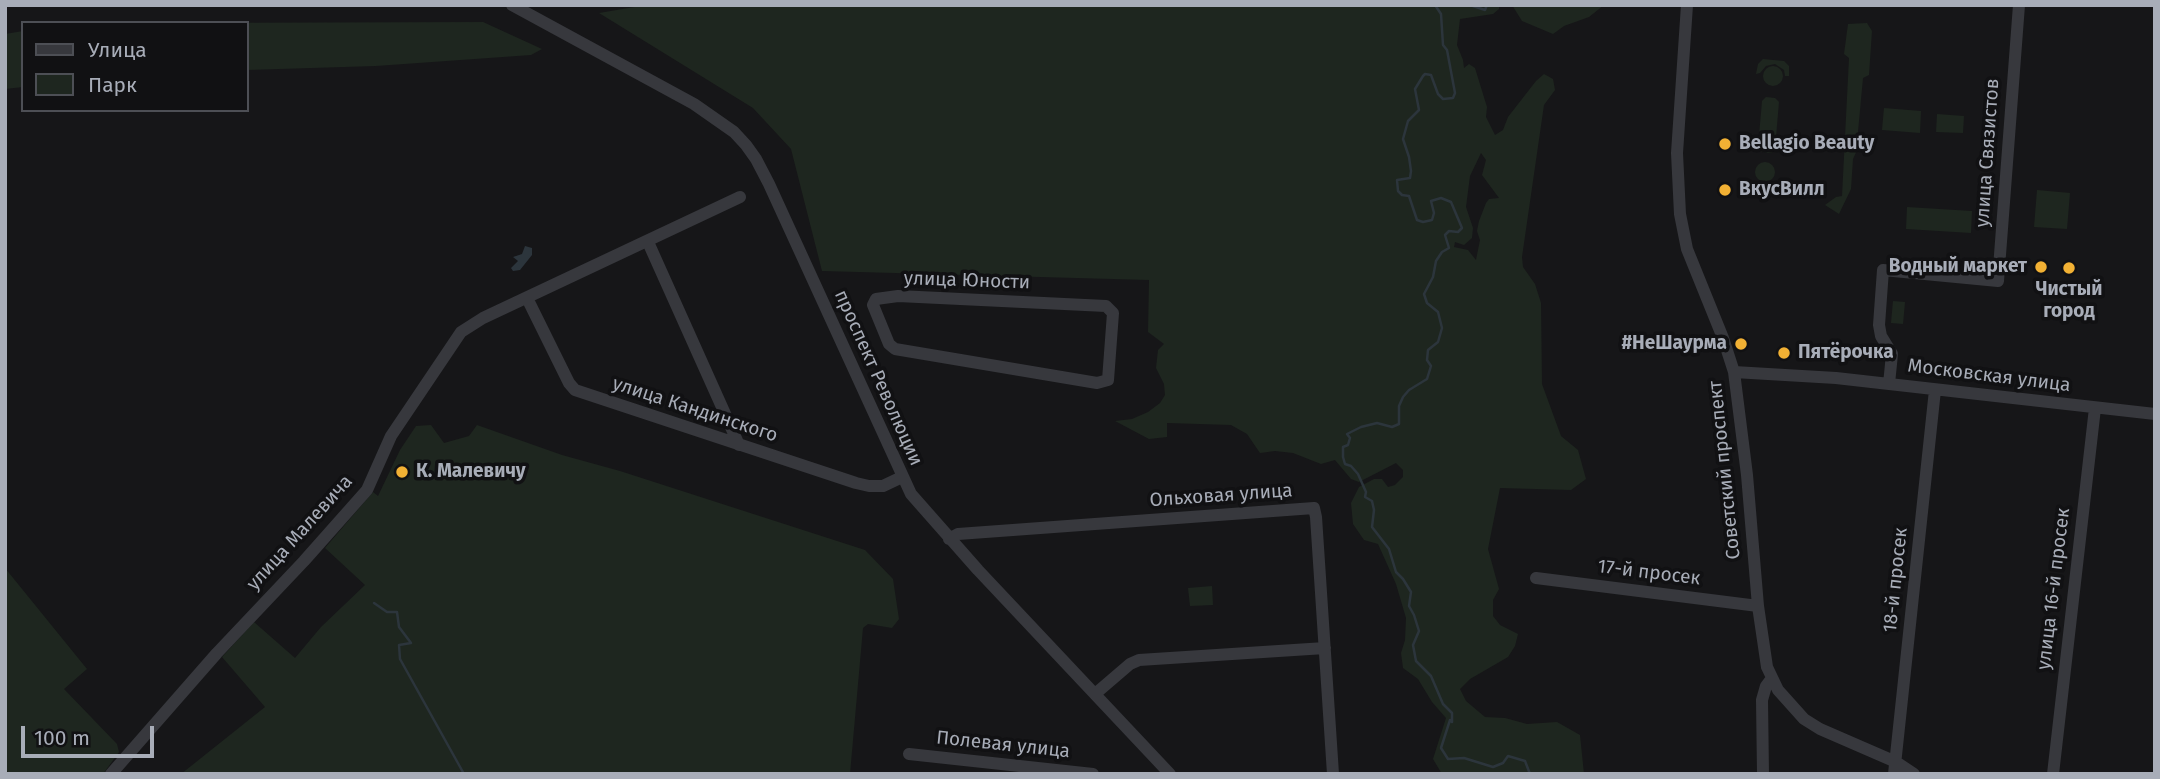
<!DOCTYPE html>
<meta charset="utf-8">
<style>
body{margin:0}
#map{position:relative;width:2160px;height:779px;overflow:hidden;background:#161618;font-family:"Fira Sans",sans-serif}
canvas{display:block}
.frame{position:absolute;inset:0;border:7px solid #a8adb8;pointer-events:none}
.legend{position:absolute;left:21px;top:21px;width:228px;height:91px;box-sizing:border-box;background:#111113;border:2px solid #4d4f55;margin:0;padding:9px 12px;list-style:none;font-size:21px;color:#a8adb8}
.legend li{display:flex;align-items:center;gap:14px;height:35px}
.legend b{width:35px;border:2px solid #4d4f55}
.scale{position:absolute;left:21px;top:726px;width:133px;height:32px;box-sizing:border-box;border:4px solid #a8adb8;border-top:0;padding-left:9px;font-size:21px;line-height:24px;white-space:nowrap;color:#a8adb8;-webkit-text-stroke:5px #111113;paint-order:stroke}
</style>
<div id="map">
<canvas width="2160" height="779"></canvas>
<div class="frame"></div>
<ul class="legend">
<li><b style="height:9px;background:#37383d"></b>Улица</li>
<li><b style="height:19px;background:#1e261f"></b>Парк</li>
</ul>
<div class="scale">100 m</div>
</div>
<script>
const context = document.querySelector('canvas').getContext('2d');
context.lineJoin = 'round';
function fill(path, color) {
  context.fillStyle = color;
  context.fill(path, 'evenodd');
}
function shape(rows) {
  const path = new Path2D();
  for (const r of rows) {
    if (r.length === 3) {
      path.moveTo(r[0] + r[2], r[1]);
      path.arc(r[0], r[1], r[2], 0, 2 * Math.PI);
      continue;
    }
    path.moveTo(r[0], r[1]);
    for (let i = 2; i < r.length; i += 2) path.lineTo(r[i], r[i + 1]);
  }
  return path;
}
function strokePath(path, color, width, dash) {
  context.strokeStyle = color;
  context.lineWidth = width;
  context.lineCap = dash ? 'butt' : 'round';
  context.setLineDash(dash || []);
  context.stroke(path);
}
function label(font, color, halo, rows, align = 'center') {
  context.font = font + ' "Fira Sans",sans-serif';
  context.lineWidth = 7;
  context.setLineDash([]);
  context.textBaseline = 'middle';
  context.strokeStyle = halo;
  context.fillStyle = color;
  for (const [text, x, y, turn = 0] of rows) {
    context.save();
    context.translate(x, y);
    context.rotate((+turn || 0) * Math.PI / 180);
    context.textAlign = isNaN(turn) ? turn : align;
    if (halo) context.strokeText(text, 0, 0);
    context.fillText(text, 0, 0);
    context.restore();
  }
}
fill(shape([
 [646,5,1499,5,1499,9,1493,14,1460,19,1457,45,1463,60,1464,68,1469,64,1475,68,1487,107,1486,117,1495,135,1503,130,1508,117,1536,81,1544,74,1553,79,1555,90,1544,105,1522,257,1523,267,1535,284,1541,303,1542,384,1561,436,1578,450,1586,479,1571,490,1500,488,1488,549,1499,589,1493,600,1493,616,1500,625,1518,634,1515,646,1508,657,1470,679,1460,689,1466,701,1485,717,1505,718,1527,724,1557,722,1580,735,1584,774,1442,774,1433,759,1446,718,1432,702,1418,679,1403,668,1401,653,1405,640,1406,618,1396,584,1378,544,1364,540,1353,524,1351,503,1359,487,1374,479,1382,479,1388,487,1395,485,1403,477,1403,470,1396,463,1359,482,1351,479,1335,460,1321,464,1293,453,1275,451,1260,453,1247,434,1231,425,1167,423,1167,437,1149,439,1115,421,1132,419,1148,412,1160,403,1165,395,1164,384,1156,368,1158,350,1164,344,1148,332,1149,280,822,271,791,149,753,108,599,13],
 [1481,153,1486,160,1482,175,1499,198,1489,199,1486,203,1479,221,1477,231,1480,240,1476,260,1468,250,1454,247,1455,242,1464,245,1472,238,1473,228,1466,207,1470,176],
 [1512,5,1604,5,1589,17,1564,26,1553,34,1522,21],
 [483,22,542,49,531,55,376,66,247,70,247,23,168,23],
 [1867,23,1872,31,1869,75,1863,78,1858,132,1863,137,1853,159,1851,189,1839,214,1825,205,1836,197,1842,196,1849,58,1844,54,1848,24],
 [23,31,23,87,5,89,5,34],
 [1763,59,1784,61,1789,66,1789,76,1785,76,1784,70,1775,64,1766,66,1760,73,1756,74,1758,64],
 [1773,76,10],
 [1766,97,1775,98,1779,102,1775,149,1771,153,1762,152,1758,147,1762,101],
 [1884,108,1921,111,1920,133,1882,130],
 [1937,114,1964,116,1963,133,1936,132],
 [1765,172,10],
 [2037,190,2070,193,2067,229,2034,227],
 [1907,207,1972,211,1971,233,1906,229],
 [1893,301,1905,302,1903,324,1891,323],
 [431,425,444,443,469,436,477,425,562,455,620,471,865,550,893,579,899,619,892,628,868,624,863,628,850,774,181,774,265,707,222,657,254,622,295,658,321,627,365,585,325,548,373,492,378,496,400,450,416,426],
 [5,568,87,669,64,689,117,744,119,752,103,774,10,774,5,769],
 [1212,586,1213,605,1190,606,1188,588]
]), '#1e261f');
fill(shape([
 [525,246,532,248,532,255,520,270,513,271,511,268,518,261,513,257,522,254]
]), '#2c353c');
strokePath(shape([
 [1435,5,1441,14,1443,45,1447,50,1455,93,1453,98,1443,99,1438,94,1431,75,1425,74,1423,76,1415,89,1419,110,1408,121,1403,139,1409,157,1411,171,1410,178,1397,180,1398,191,1402,195,1409,196,1417,220,1423,222,1432,220,1434,213,1431,201,1441,198,1451,202,1462,228,1458,232,1449,231,1445,235,1449,248,1442,252,1436,261,1433,277,1424,294,1427,303,1438,312,1442,328,1438,342,1428,350,1427,360,1431,366,1427,379,1409,390,1403,397,1399,406,1399,424,1392,427,1377,423,1361,427,1347,434,1350,438,1348,445,1343,447,1343,457,1345,464,1351,466,1358,474,1366,492,1365,497,1372,501,1374,510,1372,527,1389,549,1396,572,1403,579,1411,592,1409,606,1414,615,1419,631,1413,645,1416,661,1431,676,1443,704,1452,713,1452,722,1450,720,1441,748,1448,759,1464,758,1493,767,1503,763,1508,756,1525,761,1530,774],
 [1470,5,1485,10,1487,5],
 [374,603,387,612,397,612,399,627,411,643,399,645,400,659,464,774]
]), '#2c353c', 2.5);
strokePath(shape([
 [512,5,694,104,734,132,746,145,756,159,769,184,911,494,978,570,1170,774],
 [1687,5,1677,153,1680,214,1687,249,1723,338,1734,372,1747,475,1758,606,1767,667,1778,690,1804,719,1820,729,1896,762,1914,774],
 [648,242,739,445],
 [898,296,1106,306,1113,313,1108,380,1097,383,895,349,889,344,873,305,876,299,898,296],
 [527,298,569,383,575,390,856,483,869,486,883,486,902,477],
 [1734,372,1836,378,2155,414],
 [1889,384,1892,354,1881,336,1879,325,1883,270,1998,281,2019,5],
 [949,539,958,534,1314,508,1316,517,1333,774],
 [1536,578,1758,606],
 [1095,694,1130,664,1139,660,1325,648],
 [909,754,1093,774],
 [111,774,217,653,304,561,367,490,391,436,461,332,483,318,740,197],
 [1763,774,1762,700,1766,686,1772,678],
 [1894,774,1935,390],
 [2053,774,2095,408]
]), '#37383d', 12);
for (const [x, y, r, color] of [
 [1725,144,7,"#f2b134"],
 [1725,190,7,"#f2b134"],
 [2041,267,7,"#f2b134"],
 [2069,268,7,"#f2b134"],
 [1741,344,7,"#f2b134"],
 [1784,353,7,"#f2b134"],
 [402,472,7,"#f2b134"]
]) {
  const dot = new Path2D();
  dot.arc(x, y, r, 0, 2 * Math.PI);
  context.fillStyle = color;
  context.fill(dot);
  strokePath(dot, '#111113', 2.5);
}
label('bold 19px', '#a8adb8', '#111113', [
 ["Bellagio Beauty",1739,144],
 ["ВкусВилл",1739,190],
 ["Водный маркет",2027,267,"right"],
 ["Чистый",2069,290,"center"],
 ["город",2069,312,"center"],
 ["#НеШаурма",1727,344,"right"],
 ["Пятёрочка",1798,353],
 ["К. Малевичу",416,472]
], 'left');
label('19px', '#a8adb8', '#111113', [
 ["улица Связистов",1988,153,-86],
 ["улица Юности",967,281,2],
 ["Московская улица",1989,376,7],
 ["проспект Революции",878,378,66],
 ["улица Кандинского",695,410,18],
 ["Советский проспект",1725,470,-96],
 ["Ольховая улица",1221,496,-4],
 ["улица Малевича",300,533,-48],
 ["17-й просек",1649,573,7],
 ["18-й просек",1896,580,-84],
 ["улица 16-й просек",2054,589,-83],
 ["Полевая улица",1003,745,6]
]);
</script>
